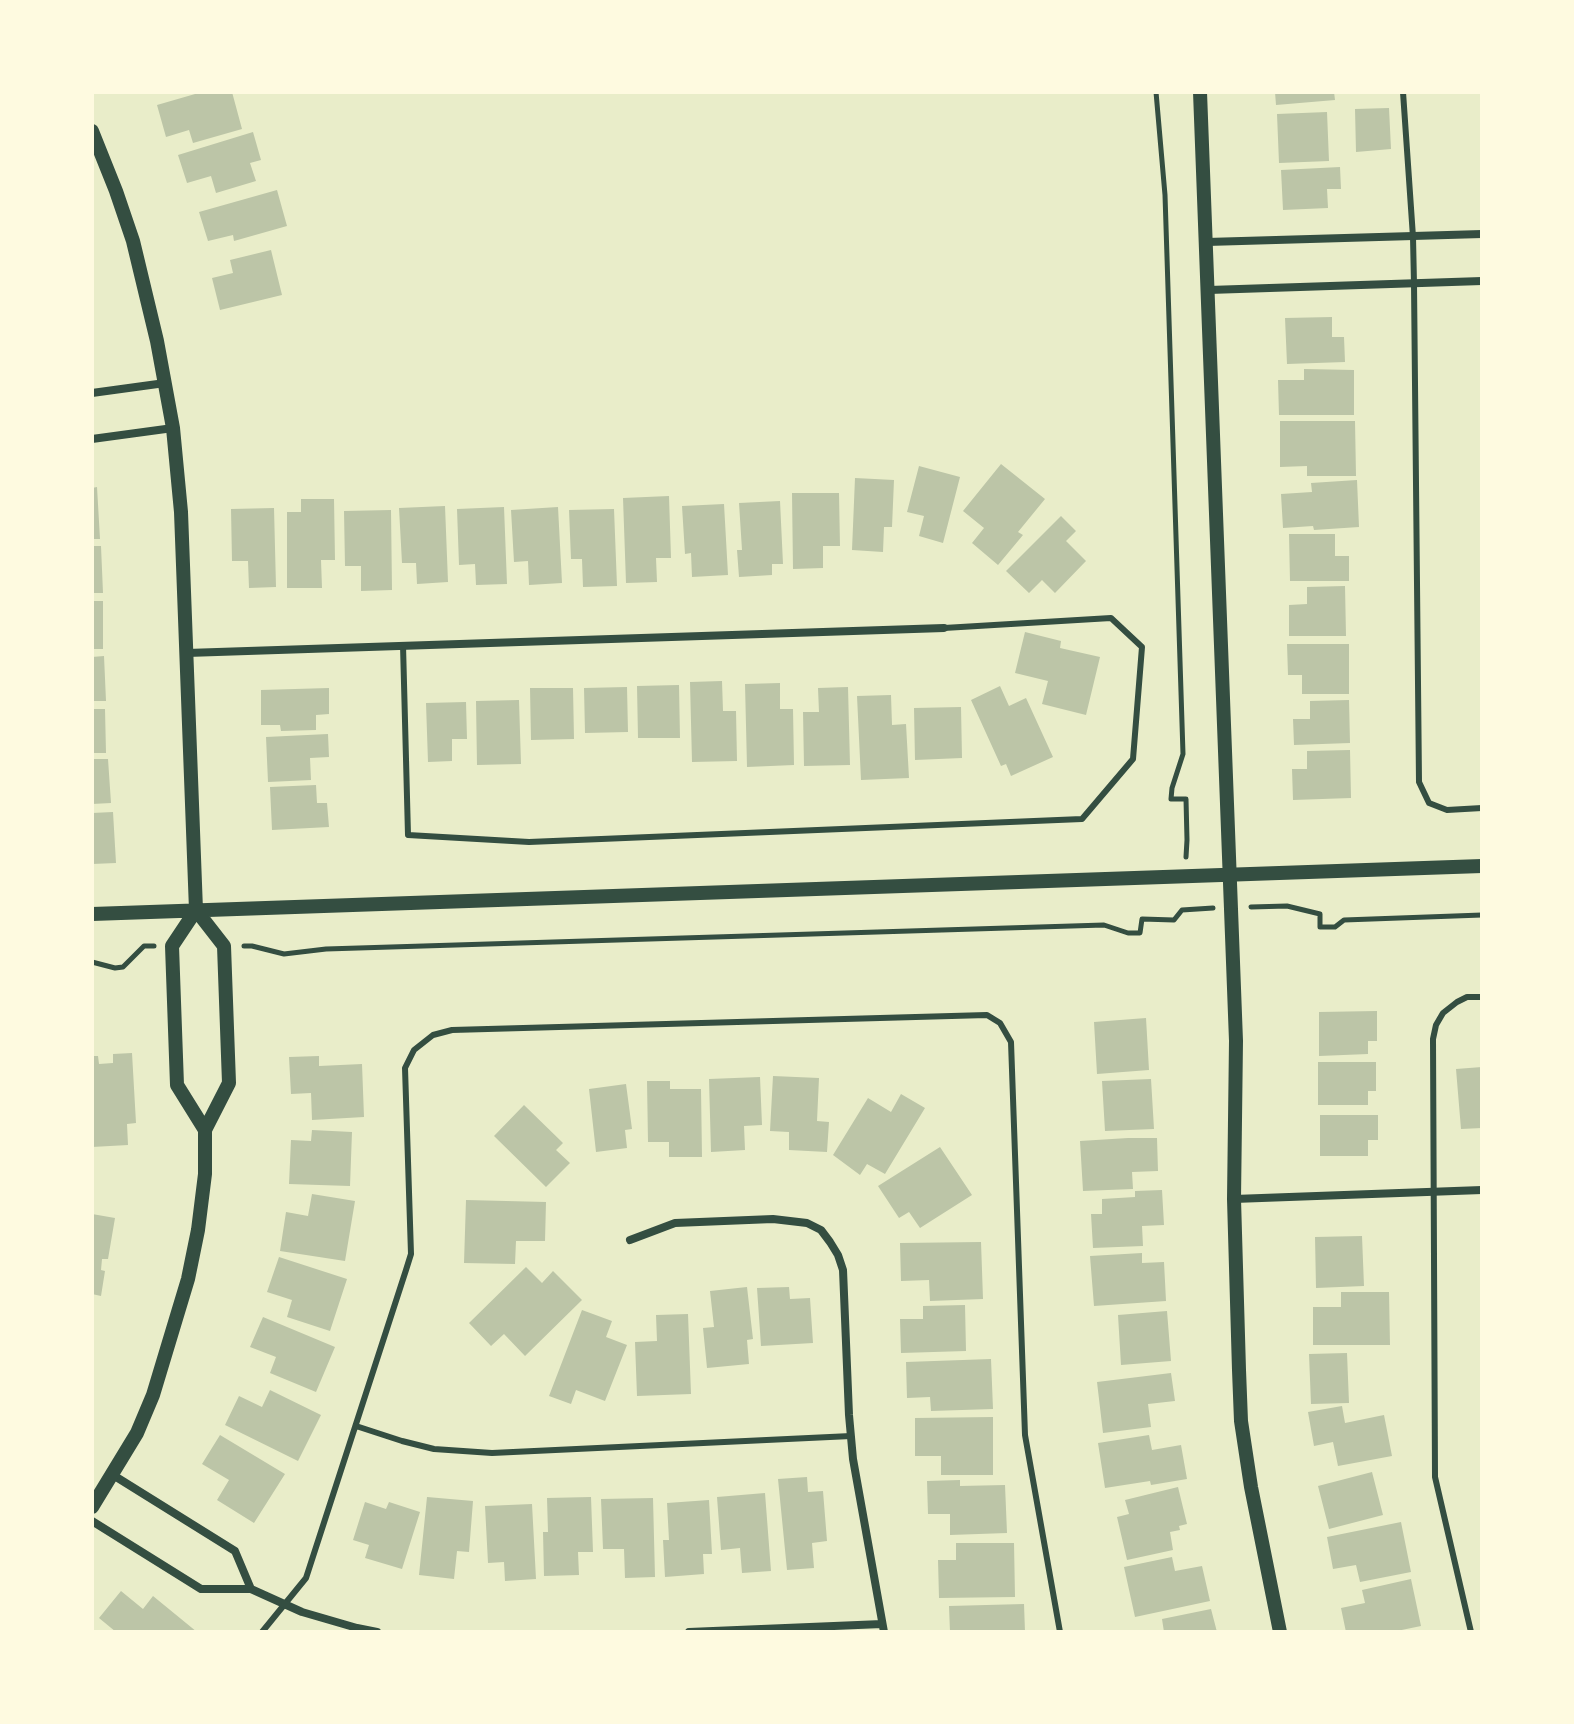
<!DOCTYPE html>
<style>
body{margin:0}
#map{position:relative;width:1574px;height:1724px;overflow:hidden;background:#e9edc9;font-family:Raleway,sans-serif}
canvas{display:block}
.frame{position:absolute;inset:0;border:94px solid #fefae0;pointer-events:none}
</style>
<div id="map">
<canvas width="1574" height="1724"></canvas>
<div class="frame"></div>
</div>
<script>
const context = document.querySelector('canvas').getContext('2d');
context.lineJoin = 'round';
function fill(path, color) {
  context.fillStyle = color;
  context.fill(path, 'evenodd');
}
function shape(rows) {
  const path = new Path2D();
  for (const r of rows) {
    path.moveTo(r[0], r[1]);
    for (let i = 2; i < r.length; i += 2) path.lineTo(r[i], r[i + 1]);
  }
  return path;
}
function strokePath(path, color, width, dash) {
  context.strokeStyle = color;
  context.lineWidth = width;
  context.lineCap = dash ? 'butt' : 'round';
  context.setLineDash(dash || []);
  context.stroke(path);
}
fill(shape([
 [202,92,232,92,242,129,193,143,189,130,166,137,157,105],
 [1275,92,1334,92,1335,100,1276,105],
 [1389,108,1391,149,1356,152,1355,109],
 [1327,112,1329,161,1279,163,1277,114],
 [253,132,261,160,250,163,256,181,216,193,211,176,187,183,178,155],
 [1340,167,1341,189,1327,189,1328,208,1283,210,1281,170],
 [277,190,287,226,234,241,233,235,208,241,199,212],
 [271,250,282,295,220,310,212,278,233,273,230,260],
 [1332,317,1332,337,1344,337,1345,362,1287,364,1285,318],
 [1304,369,1354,370,1354,415,1279,415,1278,380,1304,380],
 [1280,421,1355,421,1356,476,1307,476,1307,466,1280,467],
 [1001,464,1045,499,1018,532,1023,535,998,565,972,543,984,528,963,511],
 [919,466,960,477,943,543,919,536,924,516,907,512],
 [855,478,894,480,892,527,884,527,883,552,852,550],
 [1357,480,1359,527,1314,530,1313,526,1283,528,1281,494,1312,492,1311,483],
 [97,487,100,539,92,539,92,488],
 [792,493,839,493,840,546,823,546,823,568,793,569],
 [669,496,671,558,656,558,657,582,626,583,623,498],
 [301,499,334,499,335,560,321,560,322,588,287,588,287,512,301,512],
 [780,501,783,564,772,564,772,575,739,577,737,550,742,550,739,503],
 [724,504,728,575,692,577,691,553,685,554,682,506],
 [445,506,448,582,417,584,416,563,402,563,399,508],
 [504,507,507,584,476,585,475,564,459,565,457,509],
 [558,507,562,583,529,585,528,561,514,562,511,510],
 [274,508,276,587,249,588,248,561,232,561,231,509],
 [614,509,617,586,583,587,582,559,571,559,569,510],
 [391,510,392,590,361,591,361,566,345,566,344,511],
 [1061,516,1076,531,1066,541,1086,561,1055,593,1042,580,1029,593,1006,571],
 [1289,534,1335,534,1335,556,1349,556,1349,581,1290,581],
 [92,546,101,546,103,593,92,593],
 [1345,586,1346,636,1289,636,1289,605,1307,604,1307,587],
 [92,601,103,601,103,649,92,649],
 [1025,632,1061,641,1060,648,1100,657,1086,715,1042,704,1048,681,1015,673],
 [1287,644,1349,644,1349,694,1302,694,1302,675,1288,675],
 [104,656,106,701,92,701,92,657],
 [722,681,723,711,736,711,737,761,692,762,690,682],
 [780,683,780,709,793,709,794,765,747,767,745,684],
 [679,685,680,738,638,738,637,686],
 [1000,686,1009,706,1026,698,1053,757,1011,776,1006,764,1001,766,971,700],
 [627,687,628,732,585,733,584,688],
 [848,687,850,765,804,766,803,712,819,712,818,688],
 [329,688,329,714,316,715,316,730,281,731,280,725,261,725,261,690],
 [530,688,573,688,574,739,531,740],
 [891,695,892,725,906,724,909,778,861,780,857,696],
 [519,700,521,764,477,765,476,701],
 [1349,700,1350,743,1294,745,1293,719,1310,719,1310,701],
 [466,702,467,739,452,739,452,761,428,762,426,703],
 [961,707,962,758,915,760,914,708],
 [92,709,105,709,106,753,92,753],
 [328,734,329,757,310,758,311,780,268,782,266,737],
 [1350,750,1351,798,1293,800,1292,769,1307,769,1307,751],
 [92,759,108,759,111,803,92,804],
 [316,785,317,803,327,803,329,827,272,830,270,787],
 [113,812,116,863,92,864,92,813],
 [1377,1011,1377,1041,1368,1041,1368,1054,1319,1056,1319,1012],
 [1146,1018,1149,1070,1097,1074,1094,1022],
 [132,1053,136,1123,127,1124,128,1145,92,1147,92,1056,98,1056,99,1064,113,1063,113,1054],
 [319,1056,319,1066,362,1064,364,1117,312,1120,311,1093,291,1094,289,1057],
 [1318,1062,1376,1062,1376,1091,1368,1091,1368,1105,1318,1105],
 [1482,1067,1482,1128,1461,1129,1456,1069],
 [773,1076,819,1078,817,1121,829,1122,827,1152,789,1150,789,1132,770,1131],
 [760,1077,762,1125,744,1126,745,1150,711,1152,709,1079],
 [1151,1079,1154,1129,1105,1131,1102,1081],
 [647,1081,670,1081,670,1089,701,1089,702,1157,669,1157,669,1142,648,1142],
 [626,1084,632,1129,625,1130,627,1148,596,1152,589,1089],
 [901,1094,925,1108,885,1174,867,1164,860,1175,833,1155,868,1098,891,1112],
 [524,1105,563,1143,556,1150,570,1163,546,1187,494,1136],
 [1320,1115,1378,1115,1378,1140,1368,1140,1368,1156,1320,1156],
 [312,1130,352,1132,350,1186,289,1184,291,1140,311,1141],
 [1128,1138,1157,1138,1158,1171,1132,1172,1133,1189,1083,1191,1080,1141],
 [940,1147,972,1195,920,1228,909,1212,899,1218,878,1186],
 [1162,1190,1164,1225,1142,1226,1143,1246,1093,1248,1091,1214,1102,1214,1102,1199,1135,1197,1135,1191],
 [312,1194,355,1201,345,1261,280,1251,286,1212,308,1216],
 [466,1200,546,1202,545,1241,516,1241,515,1264,464,1263],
 [92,1214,115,1218,108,1259,102,1259,101,1270,105,1271,101,1296,92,1294],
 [1362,1236,1364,1286,1316,1288,1315,1237],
 [981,1242,983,1299,930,1301,929,1280,901,1281,900,1243],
 [1142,1253,1142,1263,1164,1262,1166,1301,1094,1306,1090,1256],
 [279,1257,347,1279,330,1331,287,1317,292,1300,267,1292],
 [526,1267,542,1283,553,1271,582,1300,525,1356,504,1334,491,1346,469,1323],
 [747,1287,753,1339,747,1340,749,1364,707,1368,703,1328,714,1327,710,1291],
 [789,1287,790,1299,810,1298,813,1343,761,1346,757,1288],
 [1341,1292,1389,1292,1390,1345,1313,1345,1313,1307,1341,1307],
 [965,1305,966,1351,901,1353,900,1319,923,1319,923,1306],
 [582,1310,612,1321,606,1337,627,1345,605,1401,576,1390,571,1404,549,1396],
 [1167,1311,1171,1361,1121,1365,1118,1315],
 [688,1314,691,1394,637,1396,635,1342,657,1341,656,1315],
 [263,1317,335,1347,316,1392,270,1373,276,1357,250,1347],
 [1347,1353,1349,1403,1311,1404,1309,1354],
 [991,1359,993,1409,931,1411,930,1397,907,1398,906,1362],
 [1171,1373,1175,1401,1148,1404,1151,1427,1103,1433,1097,1382],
 [270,1390,321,1415,298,1461,225,1425,239,1396,262,1407],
 [1342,1406,1345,1423,1384,1415,1392,1456,1338,1466,1333,1442,1314,1446,1308,1412],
 [993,1417,993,1475,941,1475,941,1456,915,1456,915,1418],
 [220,1435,285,1474,254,1523,217,1500,229,1480,202,1464],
 [1149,1435,1152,1450,1181,1445,1187,1479,1151,1485,1150,1481,1105,1488,1098,1443],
 [1372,1472,1383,1515,1329,1529,1318,1486],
 [807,1477,808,1492,823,1491,827,1541,812,1543,814,1568,787,1570,778,1479],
 [960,1480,960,1486,1005,1485,1007,1533,950,1535,950,1514,928,1514,927,1481],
 [1178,1487,1187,1524,1179,1526,1180,1530,1170,1532,1173,1550,1127,1560,1117,1517,1129,1514,1125,1500],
 [765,1493,771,1571,742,1573,740,1548,721,1550,717,1497],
 [427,1497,473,1501,469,1552,457,1551,454,1579,419,1575],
 [591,1497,593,1552,578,1552,579,1575,544,1576,543,1532,548,1532,547,1498],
 [653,1498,655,1577,625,1578,624,1549,603,1549,601,1499],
 [709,1500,712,1554,703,1554,704,1574,665,1577,663,1540,669,1540,667,1503],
 [365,1502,386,1509,389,1502,420,1512,402,1569,365,1558,369,1545,353,1540],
 [532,1504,536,1579,505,1581,504,1562,488,1563,485,1506],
 [1401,1522,1411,1572,1360,1582,1356,1565,1333,1569,1327,1537],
 [956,1543,1014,1543,1015,1597,939,1598,938,1560,956,1560],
 [1172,1557,1175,1571,1202,1566,1210,1601,1135,1617,1124,1567],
 [1411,1579,1421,1626,1392,1632,1346,1632,1341,1608,1365,1603,1362,1590],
 [121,1591,143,1609,153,1596,197,1632,116,1632,99,1618],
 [1024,1604,1025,1632,950,1632,949,1606],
 [1211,1609,1217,1632,1164,1632,1162,1619]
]), '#bcc5a7');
strokePath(shape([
 [1156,92,1165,195,1183,754,1172,788,1171,799,1186,799,1187,840,1186,857],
 [1251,907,1287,906,1320,914,1320,927,1335,927,1344,920,1482,915],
 [244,946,252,946,284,954,326,949,1104,925,1128,933,1140,933,1142,919,1174,920,1182,910,1213,908],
 [92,962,115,968,123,967,144,946,154,946]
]), '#344e41', 5);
strokePath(shape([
 [1403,92,1413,237,1414,284,1419,782,1429,803,1447,810,1482,808],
 [403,645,408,835,529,842,1082,819,1133,759,1142,647,1111,618,944,628],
 [356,1426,402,1441,434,1449,492,1453,851,1436],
 [262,1632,306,1578,406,1270,411,1254,405,1068,414,1050,433,1035,452,1030,987,1015,1000,1023,1011,1042,1025,1435,1060,1632],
 [1471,1632,1435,1477,1433,1039,1436,1025,1443,1013,1457,1002,1467,997,1482,997]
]), '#344e41', 6);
strokePath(shape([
 [1207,242,1482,234],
 [1209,290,1482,281],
 [92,393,165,383],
 [92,439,173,428],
 [187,653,944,628],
 [1234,1199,1482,1190],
 [630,1240,675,1223,773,1219,807,1223,821,1230,830,1242,838,1255,843,1270,849,1415,853,1459,884,1632],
 [113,1475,235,1551,251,1589],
 [92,1521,201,1589,251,1589,302,1612,357,1628,377,1632],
 [689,1632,882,1624]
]), '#344e41', 8);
strokePath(shape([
 [1200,92,1236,1041,1234,1199,1239,1370,1241,1421,1251,1487,1280,1632],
 [92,131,116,191,133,241,157,341,173,428,181,512,196,910],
 [196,910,172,946,177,1085,205,1130],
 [92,914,1482,866],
 [92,1507,137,1433,153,1395,188,1279,198,1230,205,1174,205,1130,229,1083,224,946,196,910]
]), '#344e41', 14);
</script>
